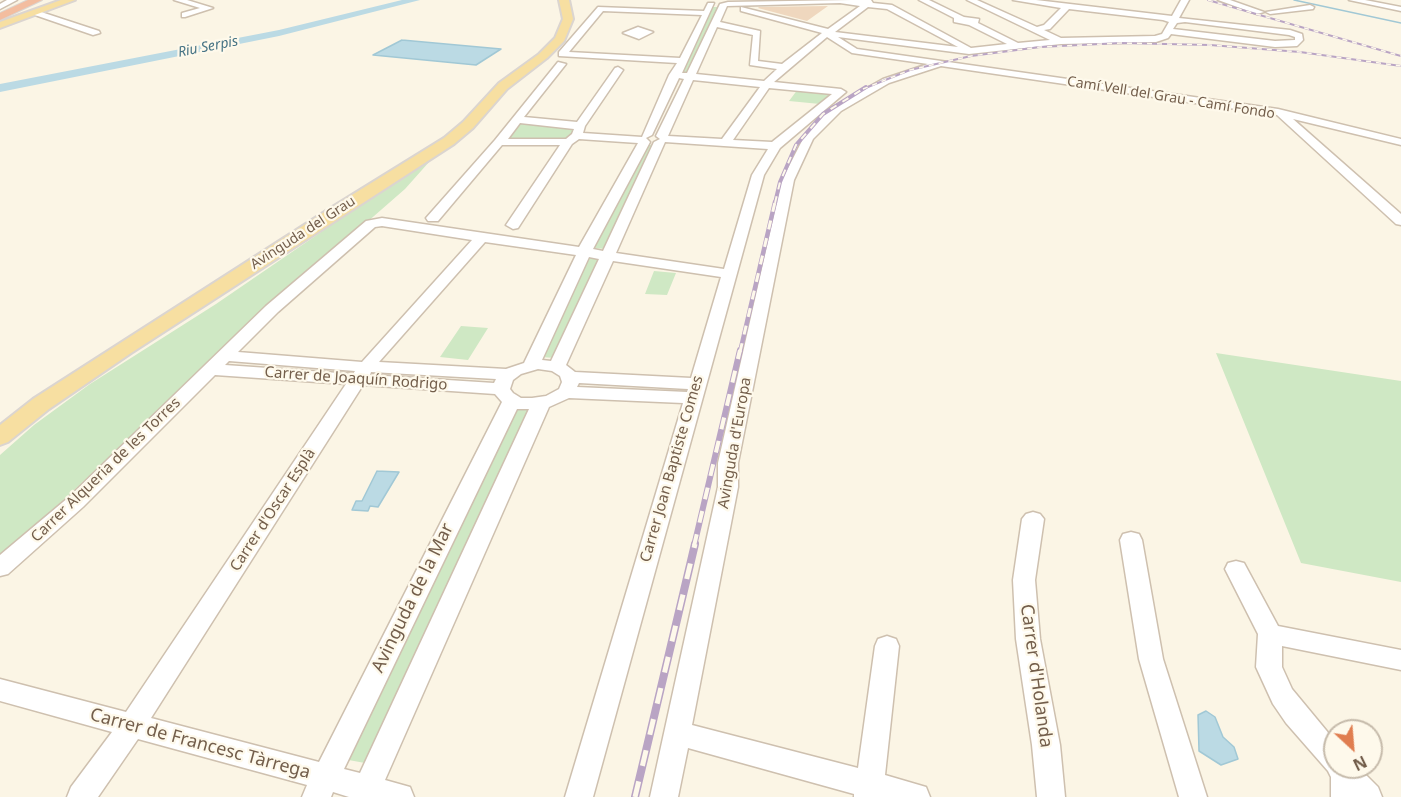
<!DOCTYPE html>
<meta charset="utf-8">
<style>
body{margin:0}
#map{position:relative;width:1401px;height:797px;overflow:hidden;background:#fbf5e5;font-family:"Noto Sans",sans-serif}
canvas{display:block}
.north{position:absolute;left:1323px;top:719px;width:60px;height:60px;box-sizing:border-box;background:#fef9eb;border:2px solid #c6bbab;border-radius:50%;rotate:154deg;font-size:16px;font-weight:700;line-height:24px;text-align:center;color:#735e4b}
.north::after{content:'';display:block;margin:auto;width:21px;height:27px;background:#e07e50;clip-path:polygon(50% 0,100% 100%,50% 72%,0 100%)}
</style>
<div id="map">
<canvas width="1401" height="797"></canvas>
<div class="north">N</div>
</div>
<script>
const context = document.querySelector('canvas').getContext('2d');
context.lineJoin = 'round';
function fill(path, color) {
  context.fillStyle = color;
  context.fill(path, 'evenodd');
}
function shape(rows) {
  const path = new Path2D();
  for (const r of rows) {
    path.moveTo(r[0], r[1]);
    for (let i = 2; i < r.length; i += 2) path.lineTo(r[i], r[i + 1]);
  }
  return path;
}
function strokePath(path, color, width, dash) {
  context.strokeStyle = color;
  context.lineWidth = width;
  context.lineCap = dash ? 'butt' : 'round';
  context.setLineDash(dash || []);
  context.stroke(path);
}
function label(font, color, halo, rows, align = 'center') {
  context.font = font + ' "Noto Sans",sans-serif';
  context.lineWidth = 4.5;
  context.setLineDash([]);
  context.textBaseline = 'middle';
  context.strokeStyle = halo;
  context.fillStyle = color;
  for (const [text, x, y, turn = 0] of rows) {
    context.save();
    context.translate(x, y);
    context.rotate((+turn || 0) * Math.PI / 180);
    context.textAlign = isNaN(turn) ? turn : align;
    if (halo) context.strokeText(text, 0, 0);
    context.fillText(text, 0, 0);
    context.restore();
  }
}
fill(shape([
 [712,7,720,7,690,74,679,74],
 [798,89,835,94,820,104,789,101],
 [523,123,569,127,577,130,569,139,506,140,515,124],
 [645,145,653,145,606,249,593,248],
 [438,152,405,189,232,340,70,494,0,556,0,455,34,425,90,384,216,304],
 [589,258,602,259,555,358,541,357],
 [654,271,676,273,667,295,645,294],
 [461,326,488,328,468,360,440,357],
 [1216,353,1401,381,1401,582,1301,563],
 [516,405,532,406,365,763,343,759]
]), '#cfe8c4');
const water = shape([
 [402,40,501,49,476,65,373,55,402,40],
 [377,471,399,472,378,507,370,506,368,511,352,510,356,501,362,501,377,471],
 [1206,711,1215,717,1223,737,1234,747,1238,759,1221,765,1199,751,1198,715,1206,711]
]);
fill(water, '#bbdae4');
strokePath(water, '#a1c8d5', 1.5);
strokePath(shape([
 [1294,0,1401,23]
]), '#a1c8d5', 1.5);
fill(shape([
 [402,0,420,0,279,36,0,92,0,84,279,30,402,0]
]), '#bbdae4');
fill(shape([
 [828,6,807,21,758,8,759,7]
]), '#efd7be');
const minor = shape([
 [7,0,17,0,0,9,0,4,7,0],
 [174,0,187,0,213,8,185,17,182,17,182,13,200,8,174,0],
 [851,0,871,0,873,3,892,5,971,48,1007,44,969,25,954,22,954,18,919,0,929,0,964,17,979,19,978,23,1018,43,1050,40,967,0,977,0,1037,27,1044,25,1061,8,1013,0,1036,0,1172,16,1181,0,1189,0,1179,18,1290,30,1302,34,1303,40,1297,46,1275,47,1171,34,1168,38,1156,42,1061,44,969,54,838,37,857,49,1278,109,1401,139,1401,145,1293,119,1401,214,1401,225,1396,224,1277,115,941,66,889,83,841,111,813,139,794,180,738,463,738,487,692,725,858,768,875,646,878,639,887,636,896,639,899,646,885,775,926,787,930,797,854,797,854,794,688,748,678,797,650,797,718,487,718,463,782,180,804,137,813,125,833,107,883,79,928,64,852,53,827,37,774,82,841,89,846,92,780,148,764,175,593,797,565,797,683,403,569,398,549,407,385,780,410,787,414,797,349,797,333,792,331,797,302,797,307,785,138,739,98,797,67,797,71,787,112,732,0,701,0,679,126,712,346,384,215,375,83,507,8,574,0,576,0,555,69,497,266,306,366,221,382,218,579,247,638,143,579,139,572,144,518,228,513,229,506,225,560,145,502,145,438,221,428,221,426,218,495,140,558,62,566,64,524,117,577,122,615,68,618,67,623,70,585,126,583,133,642,137,669,75,677,63,559,56,559,52,598,7,704,11,708,3,714,3,682,73,687,73,720,4,728,2,851,0],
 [840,3,860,6,828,29,741,7,741,11,822,33,782,64,758,61,760,31,720,22,727,6,840,3],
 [868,7,887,9,958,47,835,32,868,7],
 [1069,9,1163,20,1169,22,1162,34,1155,36,1061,38,1044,30,1050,29,1069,9],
 [603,11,702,15,680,58,569,52,603,11],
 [1185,22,1289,35,1295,37,1295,40,1275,41,1173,29,1177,23,1185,22],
 [717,27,753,35,750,65,777,69,764,81,696,74,717,27],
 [679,78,684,79,656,136,660,139,654,142,603,251,593,249,650,142,646,138,652,135,679,78],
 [693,80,760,87,722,139,668,136,693,80],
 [769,88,832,94,772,142,733,140,769,88],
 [520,123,574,129,572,134,566,139,508,139,520,123],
 [665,142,768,149,752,175,724,269,616,253,665,142],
 [382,226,472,240,362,362,238,352,278,312,375,227,382,226],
 [485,242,576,255,524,363,506,369,379,362,485,242],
 [589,257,599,259,551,361,542,360,589,257],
 [613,261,721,277,691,378,575,372,566,365,613,261],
 [229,361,355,371,353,374,225,365,229,361],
 [538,369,552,371,560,376,562,382,559,389,546,396,532,398,521,398,513,393,510,389,513,380,521,374,538,369],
 [371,372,496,379,494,383,370,375,371,372],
 [579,383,688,389,687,392,577,387,579,383],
 [363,385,495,394,502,402,319,762,151,718,363,385],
 [517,409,529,409,360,773,344,769,517,409],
 [1218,0,1230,0,1264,12,1257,14,1218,0],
 [1349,0,1365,0,1401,7,1401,11,1349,0],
 [1310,5,1314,7,1313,9,1270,14,1266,12,1310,5],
 [35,10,99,31,100,33,93,35,32,14,31,12,35,10],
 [638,27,653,32,639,39,623,33,638,27],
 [1033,512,1040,514,1044,519,1035,580,1040,639,1060,745,1065,797,1037,797,1032,745,1016,639,1013,580,1022,519,1026,514,1033,512],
 [1131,532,1139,534,1142,540,1163,659,1207,797,1179,797,1139,659,1120,540,1123,534,1131,532],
 [1236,561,1244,563,1278,626,1401,650,1401,670,1282,646,1282,667,1292,689,1335,741,1335,767,1358,767,1378,787,1382,797,1331,797,1331,777,1328,771,1286,723,1273,704,1256,667,1258,634,1225,569,1228,563,1236,561]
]);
const major = shape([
 [61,0,75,0,0,28,0,22,61,0],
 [559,0,569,0,573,19,564,41,547,58,507,89,473,128,454,144,131,353,49,409,8,442,0,445,0,425,33,399,326,211,444,138,463,122,499,83,539,54,555,38,563,19,559,0]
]);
const highway = shape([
 [28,0,42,0,0,20,0,13,28,0]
]);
strokePath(minor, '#cec0af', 3);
strokePath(major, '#dbd5d0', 4);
strokePath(highway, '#dbd5d0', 2);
fill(minor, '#fff');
fill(major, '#f7dfa1');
fill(highway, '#f3bd9f');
const railFar4 = shape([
 [1208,0,1401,56],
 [863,89,910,70,971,56,1040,47,1121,43,1210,45,1300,52,1401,66]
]);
const railFar3 = shape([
 [775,203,780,182,796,145,823,114,866,87]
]);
const railFar2 = shape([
 [740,352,775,202]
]);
const railFar1 = shape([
 [694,546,740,350]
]);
const rail = shape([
 [635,797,695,544]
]);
strokePath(railFar4, '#b9a4c4', 2);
strokePath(railFar3, '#b9a4c4', 4);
strokePath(railFar2, '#b9a4c4', 4.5);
strokePath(railFar1, '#b9a4c4', 6);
strokePath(rail, '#b9a4c4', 8);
strokePath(railFar4, '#fef9eb', 1.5, [5]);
strokePath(railFar3, '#fef9eb', 2, [7]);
strokePath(railFar2, '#fef9eb', 3, [9]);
strokePath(railFar1, '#fef9eb', 4, [12]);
strokePath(rail, '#fef9eb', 5, [16]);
label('italic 14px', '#477485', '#fef9eb', [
 ["Riu Serpis",208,47,-11]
]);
label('14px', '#735e4b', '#fef9eb', [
 ["Camí Vell del Grau - Camí Fondo",1171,98,9],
 ["Avinguda del Grau",303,233,-33]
]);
label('15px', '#735e4b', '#fef9eb', [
 ["Carrer de Joaquín Rodrigo",356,379,4],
 ["Avinguda d'Europa",735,443,-80],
 ["Carrer Joan Baptiste Comes",672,469,-74],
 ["Carrer Alqueria de les Torres",106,470,-44],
 ["Carrer d'Oscar Esplà",273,510,-57]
]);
label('18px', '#735e4b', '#fef9eb', [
 ["Avinguda de la Mar",413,598,-64],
 ["Carrer d'Holanda",1036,676,82],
 ["Carrer de Francesc Tàrrega",200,744,15]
]);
</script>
